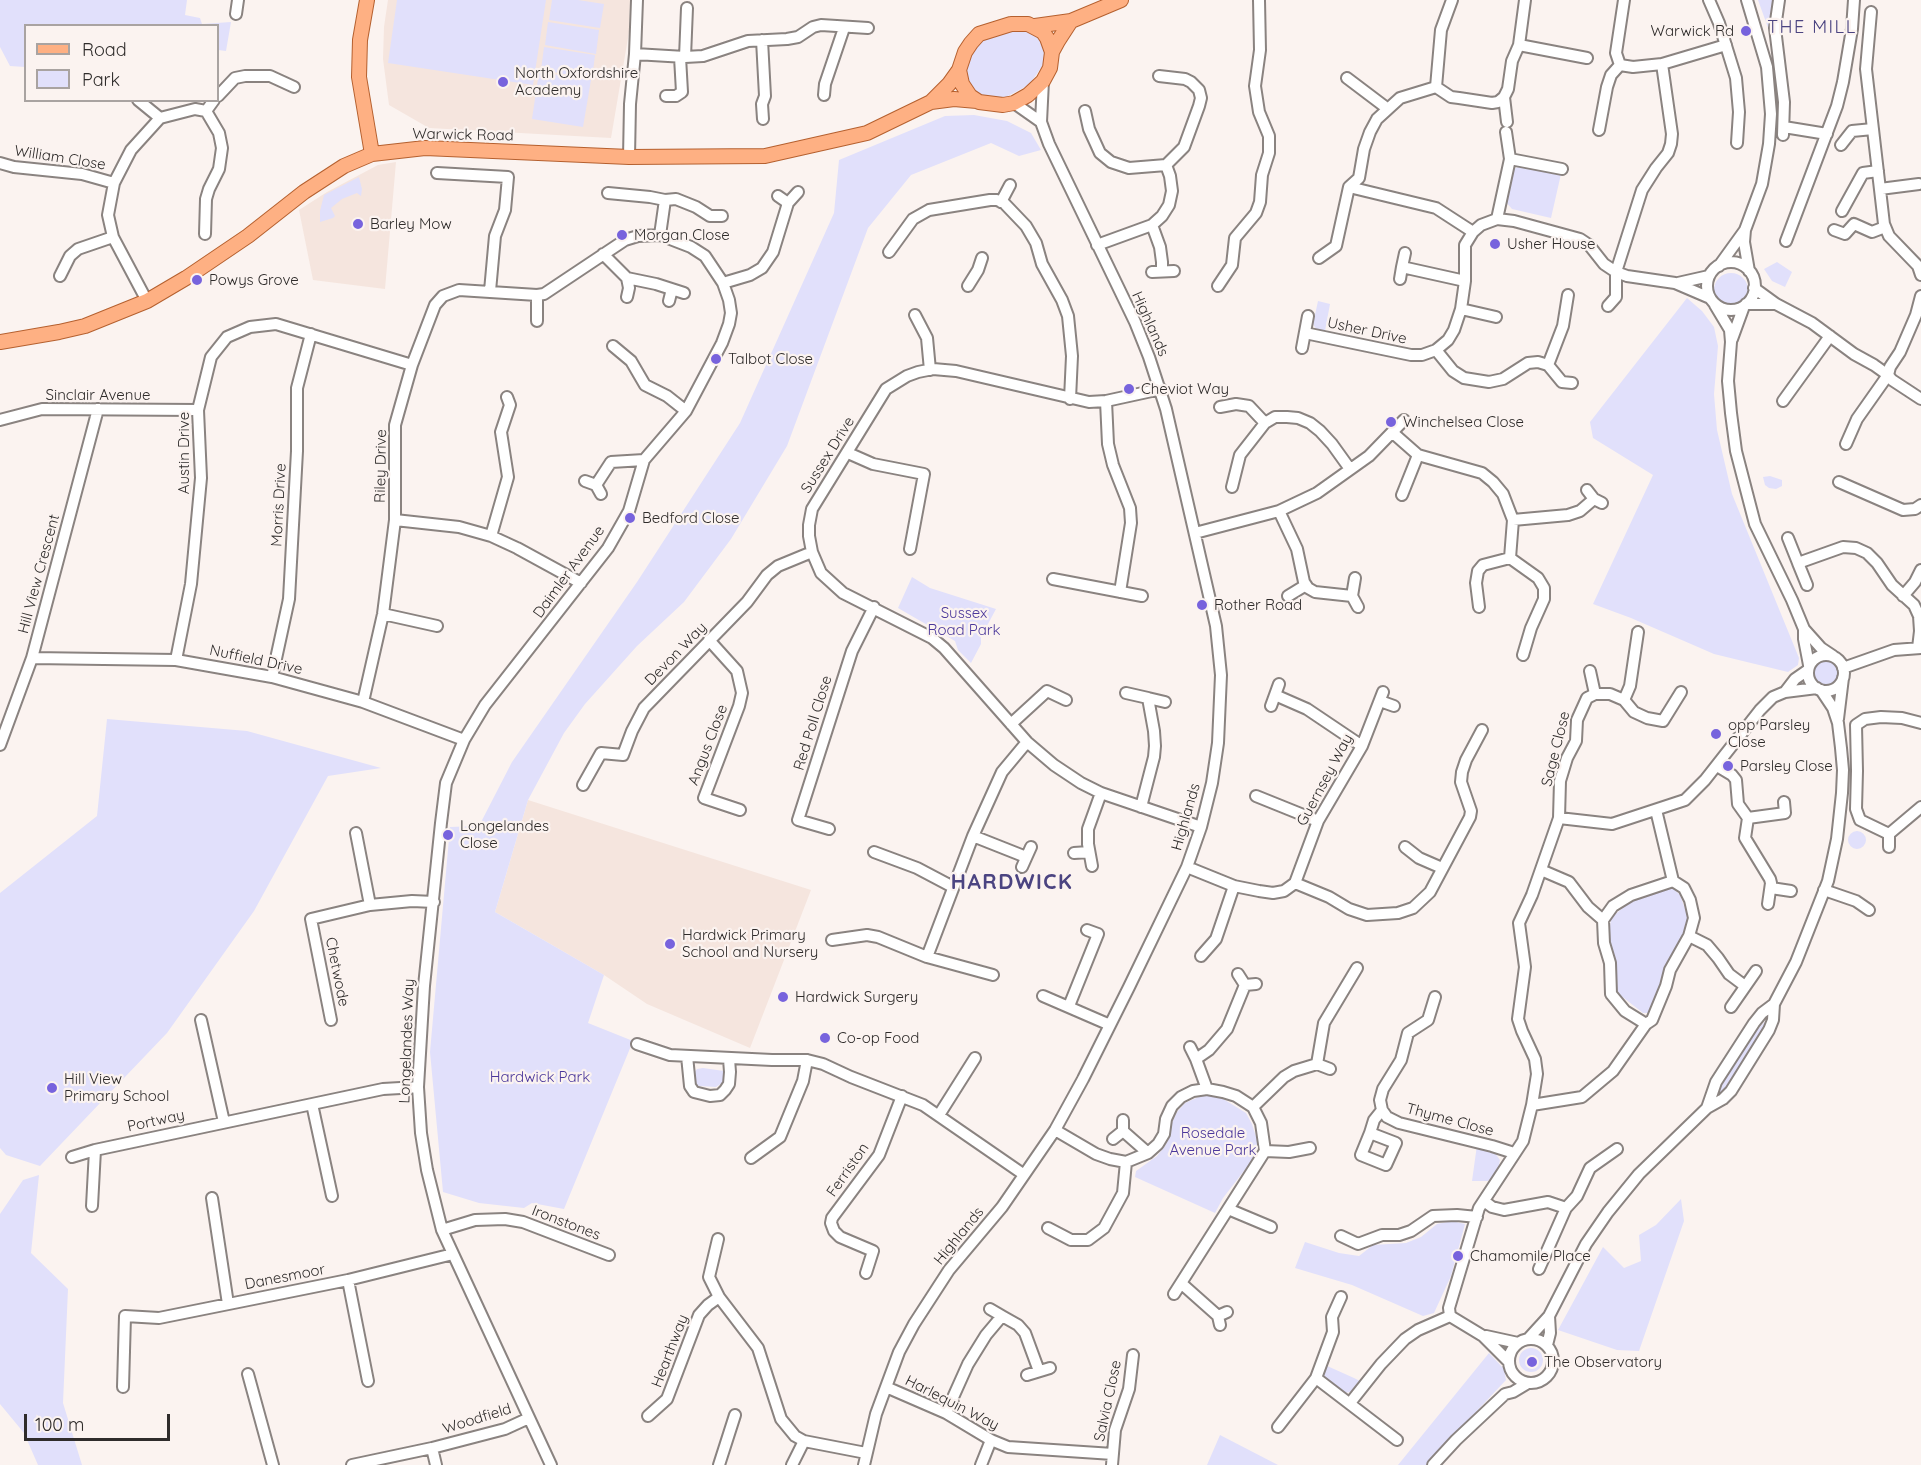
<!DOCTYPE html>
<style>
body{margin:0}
#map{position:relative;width:1921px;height:1465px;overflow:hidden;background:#fbf3f0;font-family:Quicksand,sans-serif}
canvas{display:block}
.legend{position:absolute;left:24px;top:24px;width:195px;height:78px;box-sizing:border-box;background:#fbf3f0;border:2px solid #a9a3a1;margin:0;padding:8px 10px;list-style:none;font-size:18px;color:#2f2c2b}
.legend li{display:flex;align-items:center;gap:12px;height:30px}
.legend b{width:30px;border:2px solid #a9a3a1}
.scale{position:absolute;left:24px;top:1414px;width:146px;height:27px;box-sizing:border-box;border:3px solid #2f2c2b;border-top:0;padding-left:8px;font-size:18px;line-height:21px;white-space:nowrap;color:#2f2c2b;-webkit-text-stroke:4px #fbf3f0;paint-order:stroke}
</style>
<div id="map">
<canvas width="1921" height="1465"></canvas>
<ul class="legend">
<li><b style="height:8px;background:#feb083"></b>Road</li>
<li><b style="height:16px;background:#e1e0fb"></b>Park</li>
</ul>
<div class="scale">100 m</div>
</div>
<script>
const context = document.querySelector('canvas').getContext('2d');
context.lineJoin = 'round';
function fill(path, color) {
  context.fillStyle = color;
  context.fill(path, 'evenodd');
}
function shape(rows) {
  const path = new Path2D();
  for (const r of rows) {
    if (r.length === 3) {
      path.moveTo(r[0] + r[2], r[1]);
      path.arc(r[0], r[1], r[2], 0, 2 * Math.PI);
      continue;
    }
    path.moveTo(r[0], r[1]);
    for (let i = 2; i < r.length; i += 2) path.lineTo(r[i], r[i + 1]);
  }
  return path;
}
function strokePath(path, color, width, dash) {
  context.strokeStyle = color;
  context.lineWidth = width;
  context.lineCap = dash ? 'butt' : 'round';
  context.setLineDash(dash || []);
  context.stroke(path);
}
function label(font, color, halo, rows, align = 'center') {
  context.font = font + ' Quicksand,sans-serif';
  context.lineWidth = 4.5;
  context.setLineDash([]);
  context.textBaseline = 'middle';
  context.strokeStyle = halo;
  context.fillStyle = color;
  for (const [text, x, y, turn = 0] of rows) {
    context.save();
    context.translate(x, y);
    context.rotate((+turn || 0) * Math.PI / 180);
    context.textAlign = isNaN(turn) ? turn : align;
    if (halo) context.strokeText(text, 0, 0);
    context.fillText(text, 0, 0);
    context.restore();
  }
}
fill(shape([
 [388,0,630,0,629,32,611,138,429,128,389,105,383,59,384,27],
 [396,162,385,289,313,280,299,210,327,192,378,165],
 [528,800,811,890,750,1048,647,1004,604,975,495,912]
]), '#f5e5de');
fill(shape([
 [0,0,187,0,185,15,200,18,202,24,231,22,226,51,218,50,218,26,26,26,25,67,10,66,0,47],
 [397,0,546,0,533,85,388,63],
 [552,0,578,0,604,4,600,28,549,20],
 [1758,0,1776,0,1771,36],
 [548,22,599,30,596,54,545,45],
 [1005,30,1030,31,1038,36,1045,49,1043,65,1029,85,1004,98,983,97,969,88,965,78,967,57,979,41],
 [544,47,595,55,592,79,541,70],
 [539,72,591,80,583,127,532,119],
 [974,115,1007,121,1031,133,1041,150,1019,156,991,143,911,175,868,228,787,446,731,539,684,602,637,646,585,704,564,733,528,800,495,912,604,975,588,1023,633,1041,564,1209,532,1203,524,1208,479,1203,443,1192,430,1052,450,827,479,826,512,762,637,582,740,423,834,213,839,160,945,116],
 [1520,166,1561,174,1551,218,1512,209,1505,201,1512,170],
 [359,177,362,189,361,196,357,193,342,199,331,208,335,216,333,218,320,222,320,211,324,195],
 [1777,262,1792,272,1785,287,1772,281,1764,269],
 [1731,290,17],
 [1687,298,1702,311,1714,327,1718,346,1714,394,1717,430,1732,494,1799,658,1798,665,1788,672,1714,654,1631,618,1593,604,1653,475,1593,438,1590,422],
 [1318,301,1330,304,1325,331,1316,329,1313,324],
 [1770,476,1782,480,1782,486,1776,489,1769,488,1765,485,1763,477],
 [912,577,930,588,996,609,981,637,981,644,971,663,958,650,955,641,898,608],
 [1825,673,13],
 [107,719,247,731,381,768,328,776,254,911,167,1033,40,1166,6,1155,0,1148,0,893,97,816],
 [1857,840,9],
 [1666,887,1672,887,1680,895,1688,917,1683,934,1667,963,1650,1013,1643,1013,1620,995,1614,984,1609,935,1611,918,1633,899],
 [1770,1016,1768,1025,1723,1094,1715,1096,1717,1086,1746,1042],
 [703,1068,724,1071,725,1081,716,1087,699,1086,695,1083,693,1074,697,1069],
 [1203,1095,1220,1097,1246,1113,1252,1124,1258,1143,1254,1158,1223,1198,1215,1213,1135,1177,1136,1171,1157,1156,1165,1146,1170,1136,1171,1125,1177,1112,1185,1103],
 [1477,1145,1495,1153,1500,1160,1497,1174,1488,1181,1472,1181],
 [39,1175,31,1253,68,1289,63,1403,82,1465,38,1465,24,1433,0,1404,0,1214,23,1180],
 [1681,1199,1684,1221,1639,1351,1617,1350,1558,1330,1603,1247,1624,1268,1641,1261,1639,1235,1656,1225],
 [1452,1221,1465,1224,1451,1276,1434,1313,1423,1316,1352,1285,1295,1268,1305,1242,1339,1253,1359,1256,1373,1245,1406,1243,1421,1237,1437,1224],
 [1531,1360,12],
 [1489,1353,1504,1369,1506,1380,1426,1465,1398,1465],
 [1325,1365,1354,1378,1362,1382,1354,1391,1345,1393,1327,1381,1323,1376,1322,1370],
 [1220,1435,1278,1465,1207,1465]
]), '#e1e0fb');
const minor = shape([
 [1709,0,1719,23,1736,78,1739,112,1737,143],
 [1779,0,1775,28,1784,102,1783,135],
 [1871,12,1866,69,1884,224,1889,236,1918,266,1921,275],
 [236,14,238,0],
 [762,40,765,96,762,104,763,119],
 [1519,45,1587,58],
 [635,54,685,57,703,56,748,41,787,39,798,37,813,27,821,25,868,28],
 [685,57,687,8],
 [1662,64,1726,45],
 [1620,65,1616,53,1624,0],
 [1347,78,1388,109],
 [1436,87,1400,98,1377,119,1370,132,1364,149,1359,178,1349,187,1436,208,1473,232],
 [1436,87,1451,97,1459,98,1492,103,1498,102,1504,97,1508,89,1512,61,1519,45,1525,0],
 [1436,87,1441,30,1452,0],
 [824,95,825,84,844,28],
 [218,96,235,78,245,76,270,76,294,87],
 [666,96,676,96,682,92,680,57],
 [1504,97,1507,122],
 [138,100,160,118],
 [1014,103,1041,122],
 [1085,111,1089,129,1095,142,1100,153,1111,162,1129,168,1166,165],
 [1784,127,1827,134],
 [1599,130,1607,87,1611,75,1620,65],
 [1841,145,1852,131,1873,129],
 [629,157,630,104,635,54,637,0],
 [1510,159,1562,169],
 [0,163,14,167,82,174,114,183],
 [437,173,508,177,505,210,495,236,490,291],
 [1880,189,1919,184],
 [608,193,650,197,665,200,676,199,696,207,710,216,722,216],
 [778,196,788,203],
 [1001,202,1010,185],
 [1842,211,1863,173,1878,171],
 [1497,219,1510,159,1506,132],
 [1152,225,1160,247,1162,262,1162,271],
 [1745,230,1744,242,1749,271],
 [1834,230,1845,234,1854,224,1872,232,1885,227],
 [205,234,206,199,209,189,219,169,222,148,219,133,206,111],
 [660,235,665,200],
 [1786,241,1837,106,1843,82,1852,29,1854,0],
 [1097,245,1152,225,1162,216,1169,205,1172,191,1170,176,1166,165,1184,147,1199,106,1201,98,1199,90,1191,82,1185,79,1159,76],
 [889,252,913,219,929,210,990,200,997,200,1004,203,1026,226,1036,243,1042,264,1062,300,1068,316,1072,356,1070,399],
 [603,254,627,278,656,284,684,293],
 [1319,258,1336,246,1349,187],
 [1731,286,24],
 [1719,266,1745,230,1762,184,1769,144,1771,114,1767,67,1747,0],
 [1402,267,1405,253],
 [1152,272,1174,271],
 [60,276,70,256,78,249,113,237],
 [627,278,629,288,627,297],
 [1400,279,1402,267,1465,281],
 [723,283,750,275,762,268,773,252,788,203,798,192],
 [1678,283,1709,276],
 [968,286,978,270,982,258],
 [1218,286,1232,265,1235,238,1256,213,1260,202,1262,175,1269,153,1269,136,1259,112,1255,86,1260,50,1259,0],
 [1754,288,1776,304,1812,323,1854,354,1874,365,1888,375,1892,380,1921,399],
 [147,301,113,237,108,215,114,183,131,150,160,118,195,109,206,111,214,100],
 [669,301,672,289],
 [1746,304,1776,304],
 [1715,305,1730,330,1731,342,1728,381,1731,413,1736,451,1755,524,1792,600,1804,629,1821,648,1833,656],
 [1608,306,1616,297,1616,272,1642,190,1656,168,1668,153,1671,144,1672,134,1662,64,1633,67,1620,65],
 [1461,309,1496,317],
 [915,315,927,338,930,370],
 [537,321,537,295],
 [1305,333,1411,355,1422,355,1436,350,1448,340,1454,330,1461,309,1465,281,1465,245,1473,232,1481,225,1497,219,1514,221,1580,239,1589,245,1604,264,1616,272,1627,276,1675,283,1710,298],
 [1732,339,1744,306],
 [613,346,631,361,645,385,667,396,686,411],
 [1302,348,1308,316],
 [1436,350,1453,371,1464,378,1489,382,1503,379,1528,363,1538,362,1548,365,1562,382,1572,383],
 [1548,365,1563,326,1568,295],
 [1161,389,1106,401,1089,402,956,371,933,369,918,372,907,376,886,389,812,509,809,525,809,536,812,552,821,573,843,593,932,638,944,648,1027,742,1054,765,1081,783,1101,793,1201,827],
 [1106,401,1108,444,1113,465,1130,508,1131,523,1120,592],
 [1783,401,1830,336],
 [1220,407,1236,404,1249,406,1265,423,1275,417,1287,417,1298,418,1310,423,1320,431,1332,444,1350,469],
 [0,420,42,409,198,410],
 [1393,433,1418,455,1482,473,1493,482,1503,494,1513,520,1510,558,1538,578,1544,588,1544,599,1531,628,1523,655],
 [1846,444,1857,419,1888,375,1890,367,1900,352,1916,315,1921,296],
 [848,453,873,464,924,474,910,549],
 [585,481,596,485,601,494],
 [1839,482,1903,510,1915,509,1921,505],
 [596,485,611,462,644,460],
 [1232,487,1240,455,1265,423],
 [1587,490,1594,499,1602,503],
 [1402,495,1418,455],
 [1279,511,1297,549,1304,582,1308,588,1315,592,1352,596,1355,578],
 [395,520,459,527,491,536,517,548,581,583],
 [1513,520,1568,515,1580,511,1594,499],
 [1195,533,1279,511,1317,493,1369,456,1404,420],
 [491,536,508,477,501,432,510,405,507,397],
 [1788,538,1798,563],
 [1053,579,1142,596],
 [1807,585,1798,563,1843,547,1856,548,1867,553,1877,563,1892,585,1914,605,1919,616,1920,631,1918,648],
 [1288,596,1306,585],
 [1352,596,1358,607],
 [1903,596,1915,582,1921,570],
 [1479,607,1476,583,1478,571,1483,565,1510,558],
 [383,614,437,626],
 [1804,629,1804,639,1809,665],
 [709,640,737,671,742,693,739,706,704,798,740,810],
 [1826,673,18],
 [32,658,176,660,272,677,363,702,464,740],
 [176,660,191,584,201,478,198,410,211,357,227,337,250,327,276,324,412,365],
 [1843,668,1894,650,1921,648],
 [1590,671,1595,694],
 [272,677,289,599,297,451,297,388,311,334],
 [1785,692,1795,679,1808,670],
 [1126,693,1148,698],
 [1275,695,1307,709,1362,746],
 [1624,700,1630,686,1638,632],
 [1380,701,1394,706],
 [363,702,383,614,395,520,395,425,412,365,435,305,443,296,459,290,537,295,544,294,625,240,638,236,660,235,691,247,705,256,723,283,729,300,731,313,729,324,722,343,686,411,644,460,629,511,608,548,485,705,464,740,446,783,441,823,424,986,418,1087,421,1133,427,1170,442,1230,551,1465],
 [1271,706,1279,684],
 [1838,719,1843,678],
 [1011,724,1047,691,1066,700],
 [0,745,32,658,98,409],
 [1717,766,1732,775,1736,780,1738,804,1748,818,1745,838,1770,879,1771,883,1768,904],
 [583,785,601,753,623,755,632,731,644,708,747,602,767,575,778,566,812,552],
 [1256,796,1318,821],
 [1141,807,1154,757,1155,746,1154,731,1148,698,1165,702],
 [1559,818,1612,824,1685,800,1705,780,1760,710,1773,697,1785,692,1817,688],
 [1748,818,1785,813,1784,802],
 [829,829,798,820,852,651,874,607],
 [356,833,370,905],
 [1889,834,1860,820,1856,809,1857,771,1856,725,1865,719,1881,717,1902,718,1921,723],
 [1889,834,1921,807],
 [973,836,1026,857],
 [1405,847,1419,858,1442,868],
 [1889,847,1889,834],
 [874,852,917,868,953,887],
 [1074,853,1089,852],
 [1092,866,1088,844,1088,829,1101,793],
 [1022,867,1031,847],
 [1187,867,1234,886,1259,891,1273,893,1284,891,1295,883,1329,897,1349,909,1367,915,1398,913,1413,908,1430,892,1470,817,1471,811,1461,782,1462,772,1466,760,1482,730],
 [1541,870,1569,882,1588,907,1603,920],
 [1295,883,1318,821,1362,746,1383,692],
 [1771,888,1791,891],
 [1824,890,1856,901,1869,910],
 [1689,936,1707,945,1718,958,1729,974,1745,986],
 [832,940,867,935,878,937,927,957,993,975],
 [1201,956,1216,939,1234,886],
 [927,957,973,836,1002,772,1027,742],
 [1238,974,1245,985,1256,984],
 [1043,996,1110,1025],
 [1435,997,1428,1020,1408,1033,1401,1060,1383,1089,1380,1100,1382,1110,1387,1117,1399,1123,1492,1146,1514,1153],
 [1069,1006,1098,934,1087,930],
 [1731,1007,1756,971],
 [201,1020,224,1122],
 [331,1020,311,919,370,905,412,901,434,902],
 [1646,1024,1625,1011,1611,994,1610,963,1604,943,1603,920,1613,906,1631,895,1673,881],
 [637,1044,670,1055,772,1060,807,1060,823,1064,851,1077,923,1105,1023,1174],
 [1190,1047,1196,1059],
 [687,1056,690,1086,694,1092,710,1096,720,1095,725,1090,729,1084,730,1072,729,1059],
 [1317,1064,1330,1069],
 [1207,1089,1196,1059,1209,1050,1227,1029,1245,985],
 [312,1104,332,1196],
 [1532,1105,1582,1097,1613,1071,1646,1024,1652,1020,1666,986,1670,970,1689,936,1694,918,1690,900,1684,888,1673,881,1656,810],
 [1253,1107,1284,1077,1294,1071,1317,1064,1324,1023,1357,968],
 [1707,1108,1716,1082,1754,1023,1762,1013,1774,1004],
 [939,1115,975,1058],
 [1055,1130,1096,1154,1110,1159,1126,1162,1148,1153,1158,1144,1164,1134,1166,1119,1172,1106,1181,1097,1193,1091,1207,1089,1223,1092,1236,1096,1253,1107,1261,1123,1265,1151,1174,1294],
 [1123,1131,1148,1153],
 [1370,1133,1361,1155,1386,1165,1396,1143,1370,1133,1374,1120,1382,1110],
 [1113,1139,1123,1131,1123,1120],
 [1265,1151,1289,1152,1310,1148],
 [72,1157,95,1150,383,1089,418,1087],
 [751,1158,780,1137,803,1081,807,1060],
 [212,1198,228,1304],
 [1484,1201,1492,1207,1504,1210,1548,1202,1566,1208],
 [92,1206,95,1150],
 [1228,1209,1271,1227],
 [1048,1228,1071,1240,1088,1240,1104,1228,1123,1193,1126,1162],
 [442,1230,475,1220,505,1219,523,1222,609,1255],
 [1341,1236,1358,1244,1382,1235,1399,1235,1411,1231,1433,1216,1457,1215,1477,1217],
 [718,1239,709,1277,719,1297,758,1348,781,1419,795,1436,804,1441,866,1453],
 [1539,1269,1566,1208,1577,1196,1590,1168,1617,1149],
 [866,1273,873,1251,840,1237,834,1231,831,1223,832,1218,879,1155,902,1096],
 [348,1280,368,1381],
 [1182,1284,1218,1316],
 [990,1309,1002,1316],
 [1220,1325,1218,1316,1227,1312],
 [1486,1336,1518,1343],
 [1531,1361,22],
 [1528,1339,1549,1316,1586,1244,1608,1212,1639,1174,1707,1108,1723,1099,1731,1091,1769,1030,1773,1020,1774,1004,1796,962,1828,881,1837,839,1842,793,1843,770,1841,748,1838,723,1833,708,1821,690],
 [1547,1345,1550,1333,1549,1316],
 [1509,1362,1483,1336,1450,1316,1449,1308,1479,1208,1523,1141,1532,1105,1537,1074,1535,1059,1522,1031,1518,1019,1525,967,1519,923,1532,895,1559,818,1560,781,1567,758,1576,741,1577,720,1587,698,1595,694,1610,694,1624,700,1634,712,1647,718,1663,721,1681,692],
 [248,1374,273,1465],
 [1027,1375,1050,1368],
 [1316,1378,1397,1440],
 [123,1387,125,1316,159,1318,348,1280,453,1254],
 [886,1387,946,1413,991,1440,1008,1447,1113,1454],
 [1350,1403,1381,1364,1405,1339,1418,1330,1450,1316],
 [946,1413,968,1364,986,1335,1002,1316,1018,1325,1025,1333,1039,1371],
 [648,1416,667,1399,699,1315,708,1305,719,1297],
 [1278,1427,1316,1378,1333,1332,1332,1317,1341,1297],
 [432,1448,436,1465],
 [352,1465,432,1448,505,1429,529,1418],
 [719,1465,735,1415],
 [792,1465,804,1441],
 [864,1465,876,1414,899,1352,914,1324,949,1270,1002,1207,1055,1130,1083,1079,1129,987,1187,867,1201,827,1212,783,1218,743,1221,675,1216,626,1166,409,1149,357,1135,322,1049,144,1041,122,1043,81],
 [981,1465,991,1440],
 [1112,1465,1115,1430,1129,1389,1133,1355],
 [1433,1465,1456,1440,1505,1394,1513,1392,1528,1383]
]);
const major = shape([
 [367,0,360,40,359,77,372,154],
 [1011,24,1028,24,1043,32,1047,38,1052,52,1050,68,1043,81,1028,95,1014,103,1003,105,979,102,970,96,962,84,959,70,965,52,971,43,979,34,1011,24],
 [1035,26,1071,21,1121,0],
 [1052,52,1058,41,1071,21],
 [931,102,954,99,977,101],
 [0,342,59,332,85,326,147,301,186,278,248,236,304,192,344,166,372,154,425,148,629,157,765,156,867,133,931,102,949,84,959,70]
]);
strokePath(minor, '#8a8380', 14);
strokePath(major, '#b5602f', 16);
strokePath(minor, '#fff', 10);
strokePath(major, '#feb083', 14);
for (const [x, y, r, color] of [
 [1746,31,6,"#7763dd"],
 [503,82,6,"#7763dd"],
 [358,224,6,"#7763dd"],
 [622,235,6,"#7763dd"],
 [1495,244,6,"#7763dd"],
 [197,280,6,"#7763dd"],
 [716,359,6,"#7763dd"],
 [1129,389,6,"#7763dd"],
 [1391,422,6,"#7763dd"],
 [630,518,6,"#7763dd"],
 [1202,605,6,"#7763dd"],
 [1716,734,6,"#7763dd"],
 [1728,766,6,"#7763dd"],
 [448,835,6,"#7763dd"],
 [670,944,6,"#7763dd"],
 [783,997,6,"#7763dd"],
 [825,1038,6,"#7763dd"],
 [52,1088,6,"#7763dd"],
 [1458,1256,6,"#7763dd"],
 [1532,1362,6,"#7763dd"]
]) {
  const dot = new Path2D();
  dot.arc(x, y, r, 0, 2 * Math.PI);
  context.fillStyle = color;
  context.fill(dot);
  strokePath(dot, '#fbf3f0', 2);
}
label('15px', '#2f2c2b', '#fbf3f0', [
 ["Warwick Rd",1734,31,"right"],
 ["North Oxfordshire",515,73],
 ["Academy",515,90],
 ["Barley Mow",370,224],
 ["Morgan Close",634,235],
 ["Usher House",1507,244],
 ["Powys Grove",209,280],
 ["Talbot Close",728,359],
 ["Cheviot Way",1141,389],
 ["Winchelsea Close",1403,422],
 ["Bedford Close",642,518],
 ["Rother Road",1214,605],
 ["opp Parsley",1728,725],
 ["Close",1728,742],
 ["Parsley Close",1740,766],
 ["Longelandes",460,826],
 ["Close",460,843],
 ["Hardwick Primary",682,935],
 ["School and Nursery",682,952],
 ["Hardwick Surgery",795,997],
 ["Co-op Food",837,1038],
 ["Hill View",64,1079],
 ["Primary School",64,1096],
 ["Chamomile Place",1470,1256],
 ["The Observatory",1544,1362]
], 'left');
label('15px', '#2f2c2b', '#fbf3f0', [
 ["Warwick Road",463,135,1],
 ["William Close",60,158,9],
 ["Highlands",1150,324,66],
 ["Usher Drive",1367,331,12],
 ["Sinclair Avenue",98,395],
 ["Austin Drive",184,453,-90],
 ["Sussex Drive",828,455,-58],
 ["Riley Drive",381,466,-89],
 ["Morris Drive",279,505,-87],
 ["Daimler Avenue",569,572,-54],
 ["Hill View Crescent",39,574,-75],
 ["Devon Way",676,654,-46],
 ["Nuffield Drive",256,660,12],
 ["Red Poll Close",813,723,-73],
 ["Angus Close",708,745,-69],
 ["Sage Close",1556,749,-76],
 ["Guernsey Way",1325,780,-62],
 ["Highlands",1186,817,-74],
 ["Chetwode",337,972,79],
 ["Longelandes Way",407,1041,-88],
 ["Thyme Close",1450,1120,15],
 ["Portway",156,1121,-12],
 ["Ferriston",848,1170,-55],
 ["Ironstones",566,1223,21],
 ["Highlands",959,1236,-51],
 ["Danesmoor",285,1277,-11],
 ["Hearthway",670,1351,-69],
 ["Salvia Close",1108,1401,-78],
 ["Harlequin Way",952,1403,27],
 ["Woodfield",477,1419,-17]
]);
label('15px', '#4b389b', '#fbf3f0', [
 ["Sussex",964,613],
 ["Road Park",964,630],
 ["Hardwick Park",540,1077],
 ["Rosedale",1213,1133],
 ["Avenue Park",1213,1150]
]);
context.letterSpacing = '1.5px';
label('18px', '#4b4481', '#fbf3f0', [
 ["THE MILL",1812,28]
]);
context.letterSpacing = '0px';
context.letterSpacing = '1.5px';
label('bold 21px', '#4b4481', '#fbf3f0', [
 ["HARDWICK",1012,883]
]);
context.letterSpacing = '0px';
</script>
